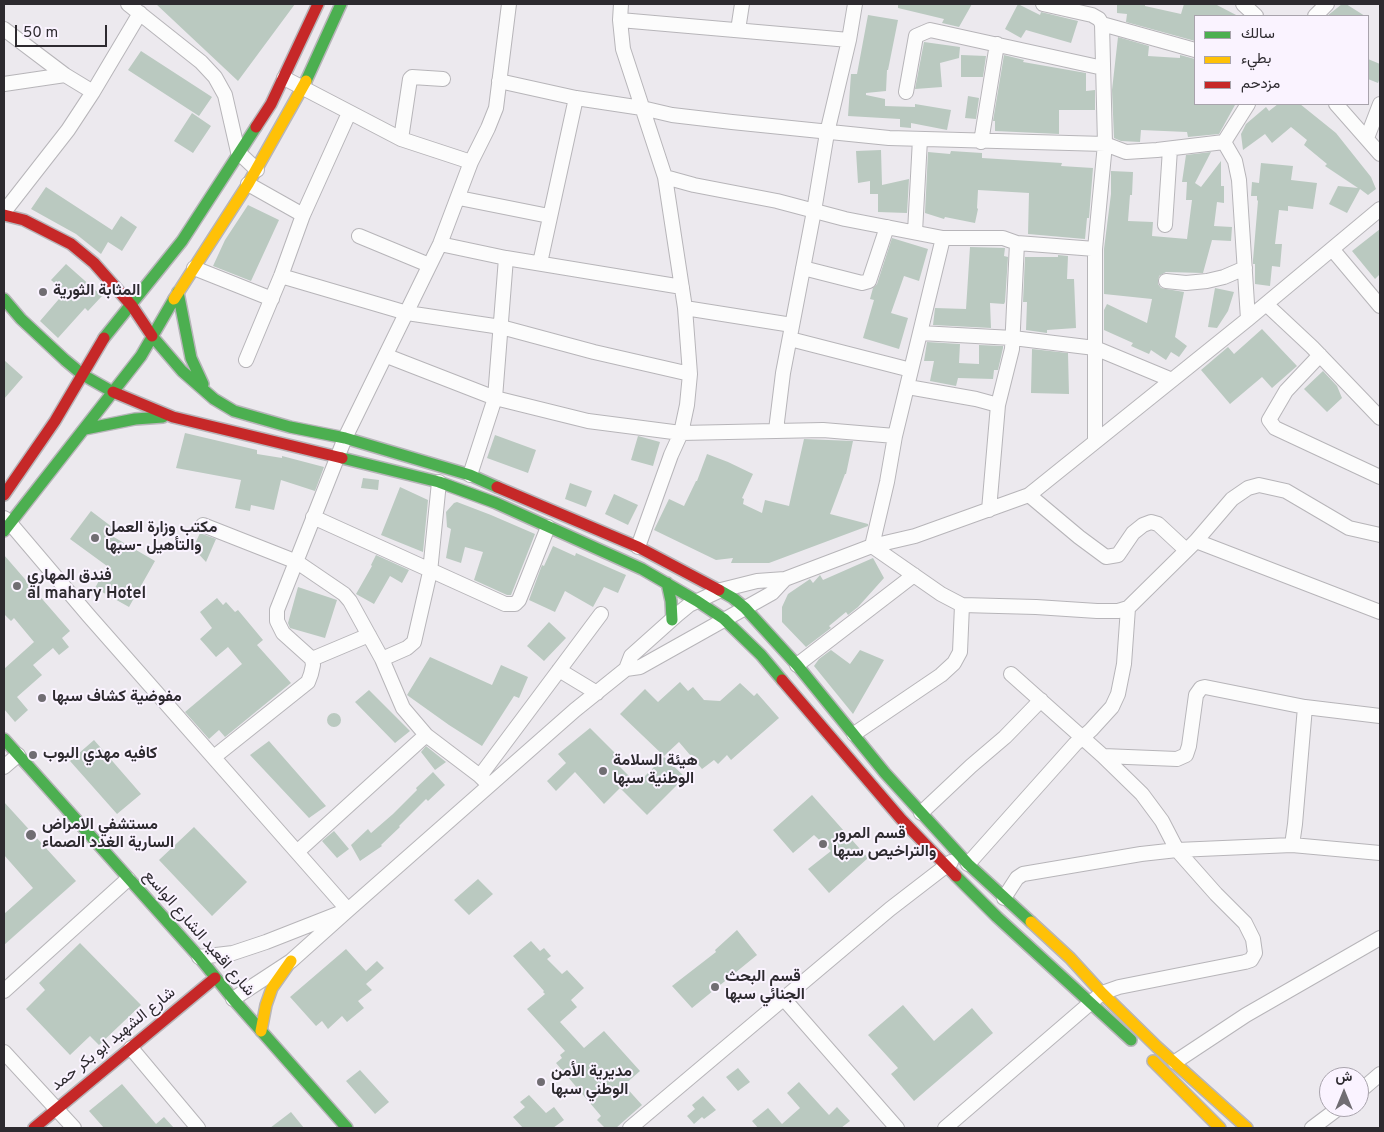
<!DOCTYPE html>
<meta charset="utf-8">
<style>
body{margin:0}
#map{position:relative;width:1384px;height:1132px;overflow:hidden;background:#ece9ee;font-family:Overpass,Vazirmatn,sans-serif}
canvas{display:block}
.frame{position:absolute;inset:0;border:5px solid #2d2a2f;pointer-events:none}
.legend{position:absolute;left:1194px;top:15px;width:175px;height:90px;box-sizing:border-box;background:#faf3ff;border:1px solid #a8a3ac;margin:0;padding:6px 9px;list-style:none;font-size:15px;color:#2d2a2f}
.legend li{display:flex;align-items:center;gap:10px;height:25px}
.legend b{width:25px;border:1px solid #a8a3ac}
.north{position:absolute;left:1319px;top:1067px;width:50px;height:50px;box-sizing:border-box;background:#faf3ff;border:1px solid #a8a3ac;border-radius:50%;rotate:0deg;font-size:14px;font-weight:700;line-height:20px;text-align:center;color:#2d2a2f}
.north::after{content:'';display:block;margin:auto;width:18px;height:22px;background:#706d72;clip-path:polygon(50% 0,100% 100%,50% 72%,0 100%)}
.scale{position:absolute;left:15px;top:25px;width:92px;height:22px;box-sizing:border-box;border:2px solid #2d2a2f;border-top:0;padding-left:6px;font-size:15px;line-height:18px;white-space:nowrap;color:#2d2a2f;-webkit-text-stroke:4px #faf3ff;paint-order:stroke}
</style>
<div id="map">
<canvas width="1384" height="1132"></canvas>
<div class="frame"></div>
<ul class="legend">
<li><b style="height:6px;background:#4caf50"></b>سالك</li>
<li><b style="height:6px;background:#ffc107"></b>بطيء</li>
<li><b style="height:6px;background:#c62828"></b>مزدحم</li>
</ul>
<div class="north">ش</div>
<div class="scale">50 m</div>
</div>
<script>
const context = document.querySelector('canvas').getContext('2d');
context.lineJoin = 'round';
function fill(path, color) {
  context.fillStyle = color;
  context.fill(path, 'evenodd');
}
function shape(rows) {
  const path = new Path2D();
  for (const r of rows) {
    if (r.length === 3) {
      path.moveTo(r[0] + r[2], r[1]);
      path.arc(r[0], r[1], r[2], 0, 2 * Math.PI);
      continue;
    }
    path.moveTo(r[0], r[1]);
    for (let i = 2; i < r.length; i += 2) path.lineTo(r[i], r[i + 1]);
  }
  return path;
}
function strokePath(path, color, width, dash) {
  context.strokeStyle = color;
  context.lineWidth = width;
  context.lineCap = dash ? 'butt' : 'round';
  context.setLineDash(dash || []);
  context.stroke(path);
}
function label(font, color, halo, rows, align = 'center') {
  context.font = font + ' Overpass,Vazirmatn,sans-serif';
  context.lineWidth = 4;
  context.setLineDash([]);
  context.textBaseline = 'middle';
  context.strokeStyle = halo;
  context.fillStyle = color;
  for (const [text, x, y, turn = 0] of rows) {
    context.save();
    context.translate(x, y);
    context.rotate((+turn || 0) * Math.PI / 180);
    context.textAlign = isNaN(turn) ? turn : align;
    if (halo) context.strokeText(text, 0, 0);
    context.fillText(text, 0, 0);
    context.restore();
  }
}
fill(shape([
 [156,4,295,4,238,81],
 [898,4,972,4,959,27,942,23,944,19,898,8],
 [1018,4,1040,15,1041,12,1078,21,1071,43,1026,30,1021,38,1005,29],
 [1117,4,1145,4,1145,6,1181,14,1184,4,1215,4,1238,16,1195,16,1195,41,1126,22,1127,14,1117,13],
 [1342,4,1346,4,1365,16,1327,16],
 [868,15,898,20,888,70,887,70,886,91,866,93,866,95,885,99,885,106,915,107,915,104,951,110,947,130,911,123,911,128,900,127,900,119,848,116,851,74,857,74],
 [1118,37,1149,46,1148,56,1180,58,1180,55,1195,59,1195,104,1235,105,1219,134,1188,137,1187,132,1141,130,1140,142,1121,141,1114,138,1112,90],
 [924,42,960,47,959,58,940,63,942,87,915,89],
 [141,51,212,97,199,116,128,70],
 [961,55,986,56,983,77,961,77],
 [1004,55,1024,60,1023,62,1086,73,1086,91,1095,90,1095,110,1059,110,1059,134,995,131,995,121,993,121],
 [1368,59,1380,64,1380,78,1378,83,1368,79],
 [968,96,979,98,976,119,965,118],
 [1278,104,1300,104,1336,133,1371,177,1376,189,1368,195,1360,189,1347,213,1329,204,1338,186,1358,188,1325,166,1327,164,1304,145,1307,140,1291,127,1272,143,1265,134,1243,150,1241,134,1246,124,1266,107,1269,111],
 [192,113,211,126,193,153,174,141],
 [881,150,882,185,909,179,907,213,878,212,878,194,870,194,870,181,858,183,856,151],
 [951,151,982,153,982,158,1062,163,1061,166,1093,168,1089,218,1087,218,1085,239,1028,234,1029,193,978,190,977,208,978,209,975,223,945,217,944,219,925,213,928,152,950,154],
 [1211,152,1195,183,1201,187,1221,161,1221,186,1224,186,1224,203,1217,202,1214,226,1232,227,1231,241,1212,240,1203,273,1166,272,1159,276,1158,284,1161,288,1184,292,1175,337,1187,346,1179,357,1171,352,1166,360,1151,350,1149,354,1131,346,1133,343,1104,330,1104,310,1107,304,1147,323,1152,299,1104,294,1104,249,1111,194,1111,171,1133,172,1132,195,1130,195,1128,221,1153,222,1152,236,1187,239,1192,200,1186,200,1187,182,1182,182,1186,155],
 [1261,163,1293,166,1291,180,1317,183,1313,209,1288,206,1288,211,1279,210,1275,244,1282,244,1280,267,1272,266,1270,286,1255,284,1255,264,1253,264,1253,260,1258,201,1257,200,1257,196,1251,196,1252,182,1259,183],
 [46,187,112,230,121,216,137,227,122,251,108,242,101,254,76,234,31,209],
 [248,205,279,220,251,281,213,266,225,240],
 [1380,229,1380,274,1375,279,1352,251],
 [892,238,928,249,919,281,904,276,891,313,908,318,899,349,863,338,874,300,870,299,873,288,877,284],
 [970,247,1005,248,1004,256,1008,257,1005,302,1004,304,990,303,991,328,933,325,935,308,966,309],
 [1058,255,1068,256,1067,279,1074,279,1076,328,1047,330,1047,333,1026,330,1027,302,1023,302,1025,257,1058,257],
 [66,264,102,296,88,311,85,308,58,338,40,321,65,292,51,280],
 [1215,288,1234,292,1228,311,1217,328,1208,327],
 [1262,329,1297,366,1272,388,1262,377,1230,404,1201,370,1228,347,1234,354],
 [927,342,960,344,959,363,979,364,979,345,1003,346,1003,348,998,370,994,370,993,379,958,378,956,386,930,381,934,361,924,361],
 [1032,349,1068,353,1069,394,1031,393],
 [4,360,23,377,4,399],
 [1323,371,1337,386,1342,398,1327,412,1304,389],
 [185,433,257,450,257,454,282,458,282,456,324,467,315,491,281,480,274,510,251,505,250,511,235,508,241,480,176,468],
 [495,435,536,450,528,473,487,458],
 [638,436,660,442,653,466,631,460],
 [804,439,853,441,846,474,845,474,830,514,868,524,868,526,769,563,731,563,733,558,716,560,654,530,669,499,684,506,696,481,697,481,707,454,728,462,753,474,742,498,744,499,743,504,762,513,765,500,789,506],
 [363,478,379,480,378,490,361,488],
 [570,483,592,491,586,507,565,499],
 [400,487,428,500,423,552,381,535],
 [614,494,638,505,628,525,605,514],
 [457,502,491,515,535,534,511,595,507,595,474,580,483,552,465,547,461,563,446,558,451,529,447,527,446,512,454,503],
 [91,511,116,530,112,536,155,561,129,607,95,588,107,566,70,539],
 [200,533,216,539,206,562,193,548],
 [553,546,575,556,576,553,626,575,618,593,604,587,593,607,565,591,555,612,529,600,542,565,544,566],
 [4,555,70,631,62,638,69,647,59,655,53,648,33,665,42,675,17,697,28,710,15,722,4,709,4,669,34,642,14,618,11,621,4,614],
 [376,555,409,570,402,583,390,576,374,604,356,594,372,566,371,565],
 [873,558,884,578,858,607,848,615,846,612,829,626,831,628,806,647,782,622,782,607,788,594,810,579,813,583,820,575,823,580],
 [298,587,337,600,325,638,290,628,288,623],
 [217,598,223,605,226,602,235,612,238,610,263,640,257,645,291,683,225,737,219,730,209,739,185,712,242,664,228,647,216,657,200,639,212,628,200,612],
 [549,622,566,638,544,661,527,646],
 [831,650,850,664,860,650,884,660,853,714,814,666,819,659],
 [430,657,492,685,501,665,528,677,519,698,514,696,482,746,449,725,407,695],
 [680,682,688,691,693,687,704,700,720,701,740,683,754,696,757,693,779,718,731,760,727,755,718,764,714,760,702,769,679,742,664,756,620,714,645,689,658,702],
 [369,690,410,731,395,743,355,702],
 [334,720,7],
 [590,728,623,761,618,765,637,784,664,757,685,777,647,815,620,788,604,804,575,772,556,791,547,781,566,763,558,754],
 [94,740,141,794,117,814,70,761],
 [269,741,326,806,309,818,250,755],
 [426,746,446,762,435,770,421,752],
 [433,772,445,785,428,801,426,799,399,826,400,827,381,845,382,846,360,861,351,845,368,829,371,833,393,814,417,790,416,788],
 [812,795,868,858,829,893,808,869,831,851,814,835,793,853,773,830],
 [4,802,76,881,4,945,4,914,33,888,4,855],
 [194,827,247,882,212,916,159,860],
 [334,831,349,849,337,858,322,841],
 [478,879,493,894,469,915,454,900],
 [737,930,757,955,692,1008,672,986,716,952,715,950],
 [531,941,540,951,544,948,551,956,547,959,562,974,567,970,584,988,571,1000,577,1007,560,1022,584,1048,604,1031,640,1071,624,1085,642,1105,616,1128,605,1128,597,1120,601,1116,556,1063,562,1058,560,1055,565,1051,527,1009,545,994,543,992,544,991,513,956],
 [80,943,141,1005,99,1045,90,1036,70,1055,26,1009,45,990,39,983],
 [346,949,366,971,377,961,384,968,366,984,372,990,358,1001,364,1008,347,1022,342,1016,328,1029,322,1021,316,1026,290,997],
 [903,1005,934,1041,972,1008,993,1033,914,1101,891,1074,898,1068,868,1035],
 [738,1068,750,1082,738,1091,726,1077],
 [360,1070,389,1102,375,1114,346,1081],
 [799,1082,829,1115,837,1107,850,1121,841,1128,758,1128,752,1121,768,1108,782,1124,800,1108,787,1093],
 [122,1084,156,1124,164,1117,174,1128,104,1128,89,1111],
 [529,1095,546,1113,554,1107,564,1120,553,1128,523,1128,513,1117,525,1107,520,1102],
 [703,1096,716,1110,704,1119,702,1117,694,1124,687,1116,695,1109,692,1105],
 [291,1112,304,1128,270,1128]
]), '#bac9c0');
const street = shape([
 [128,4,201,62,215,77,225,95,238,152,257,170],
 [621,4,620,20,623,49,665,177,685,308,690,374,687,405,681,433,671,455,638,547],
 [1043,4,1092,15,1099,19,1102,24,1105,144,1095,249,1095,442],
 [1243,4,1256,16],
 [1315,16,1327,4],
 [620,20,849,40],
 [1102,24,1195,50],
 [4,29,65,75,93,92,68,130,4,212],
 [738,30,742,4],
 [284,78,401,139,471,162],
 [499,81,576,98,642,108,672,115,732,122,889,138,1105,144,1126,152,1157,150,1224,142,1248,104],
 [4,84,65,75],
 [93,92,140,13],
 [906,92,916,36,930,30,1103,68],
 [1336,104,1380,154],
 [1367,138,1380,104],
 [401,139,410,79,412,77,443,79],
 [981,142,997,44],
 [1224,142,1235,161,1239,180,1248,319],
 [665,177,694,185,777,201,845,219,943,238,1003,238,1017,243,1095,249],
 [248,184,303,215],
 [459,198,549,216],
 [1165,225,1170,149],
 [915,232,920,139],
 [359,236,429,265],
 [943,238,895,436,887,482,872,546,941,594,962,605,1036,607,1097,611,1118,611,1128,608,1196,541,1232,499,1248,488,1259,485,1286,491,1349,528,1380,535],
 [440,244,506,258,682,287],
 [1332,249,1380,306],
 [540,263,576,98],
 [194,268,272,299],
 [803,268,862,283,869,281,887,227],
 [281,276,407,313,501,327,594,352,690,374],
 [1166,281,1186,283,1207,281,1224,277,1245,268],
 [1266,304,1312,347,1380,418],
 [685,308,792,325],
 [920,333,1013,338,1095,348,1172,380],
 [790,339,911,370],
 [1320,355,1286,391,1269,420,1275,428,1380,477],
 [387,356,495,398,588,421,681,433,823,430,895,436],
 [246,360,281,276,303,215,349,113],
 [908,387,976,399,998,405,989,510],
 [998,405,1012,349,1017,243],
 [776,430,783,373,814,211,827,133,849,40,855,4],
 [470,475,495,398,506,258],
 [1029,495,1079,537,1106,557,1118,555,1133,533,1143,525,1151,522,1158,524,1186,550],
 [313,517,505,604,515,604,519,600,548,527],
 [4,518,10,523,89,616,348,910],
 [203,525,297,562,344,594,350,601,382,659,403,708,426,735,480,776,489,785],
 [1196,541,1380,612],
 [312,659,369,635],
 [382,659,407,648,414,642,430,572,439,482],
 [797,665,914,575],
 [626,669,631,656,678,614,689,605,721,590,757,581,785,579,872,546,915,536,1029,495,1248,319,1380,209],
 [559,670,597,693],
 [854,734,941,675,954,663,960,652,962,605],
 [1103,756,1177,759,1186,755,1189,746,1196,695,1201,688,1205,687,1305,707],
 [214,757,308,682,311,674,313,665,312,659,283,633,277,621,277,610,345,438,440,244,471,162,488,128,496,108,509,4],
 [4,767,18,755],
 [480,776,601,614],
 [921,813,971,766,1005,737,1041,700],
 [1292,845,1295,824,1305,707,1380,716],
 [297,852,426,735],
 [968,864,1075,744,1091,730,1112,707,1118,694,1124,664,1128,608],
 [1004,898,1017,878,1023,874,1141,854,1177,850,1292,845,1380,853],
 [199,957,233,953,266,942,340,913],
 [4,991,128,879],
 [233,999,291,961,348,910,575,710,626,669,640,667,772,593,785,579],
 [784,999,897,1128],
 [131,1048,198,1128],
 [4,1052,74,1128],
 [1175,1062,1246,1015,1380,938],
 [1359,1092,1380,1074],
 [630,1128,890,909,951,862],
 [945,1128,1102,993,1119,987,1245,962,1251,960,1255,953,1253,939,1245,923,1216,894,1177,850,1162,821,1142,794,1103,756,1011,674],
 [1312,1128,1340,1107]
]);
const fast = shape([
 [306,81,341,4],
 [178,292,191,358,203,384],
 [4,299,21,319,65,360,83,375,113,392],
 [152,336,182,371,214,399,234,411,290,427,345,438,470,475,497,487],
 [104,338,182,241,256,127],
 [85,429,135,419,163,417],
 [342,458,439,482,496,503,642,569,697,601,724,619,761,655,782,680],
 [4,531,141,356,174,299],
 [667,583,671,601,672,620],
 [719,590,733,598,745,608,797,665,885,773,968,864,1031,922],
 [4,739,199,957,233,999,347,1128],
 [956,876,997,917,1131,1040]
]);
const slow = shape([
 [174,299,248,184,306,81],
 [1031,922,1070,958,1102,993,1157,1047,1247,1128],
 [261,1031,266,1005,272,988,291,961],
 [1153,1061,1220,1128]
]);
const jam = shape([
 [256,127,271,104,318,4],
 [4,215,24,220,71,244,94,263,132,306,152,336],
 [113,392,173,417,342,458],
 [497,487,638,547,719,590],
 [4,495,55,421,104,338],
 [782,680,901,819,956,876],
 [34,1128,215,978]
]);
strokePath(street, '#b7b5b9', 16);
strokePath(fast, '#b7b5b9', 14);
strokePath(slow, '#b7b5b9', 14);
strokePath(jam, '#b7b5b9', 14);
strokePath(street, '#fcfcfc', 14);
strokePath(fast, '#4caf50', 11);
strokePath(slow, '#ffc107', 11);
strokePath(jam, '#c62828', 11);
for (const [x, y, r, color] of [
 [43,292,5,"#706d72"],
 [95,538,5,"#706d72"],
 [17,586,5,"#706d72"],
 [42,698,5,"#706d72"],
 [33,755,5,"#706d72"],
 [603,771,5,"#706d72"],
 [31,835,6,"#706d72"],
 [823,844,5,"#706d72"],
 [715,987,5,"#706d72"],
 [541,1082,5,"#706d72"]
]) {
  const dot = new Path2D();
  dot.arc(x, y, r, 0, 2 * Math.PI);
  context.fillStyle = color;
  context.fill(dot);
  strokePath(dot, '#faf3ff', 2);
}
label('bold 16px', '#2d2a2f', '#faf3ff', [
 ["المثابة الثورية",53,292],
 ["مكتب وزارة العمل",105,529],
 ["والتأهيل -سبها",105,547],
 ["فندق المهاري",27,577],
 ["al mahary Hotel",27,595],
 ["مفوضية كشاف سبها",52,698],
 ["كافيه مهدي البوب",43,755],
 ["هيئة السلامة",613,762],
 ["الوطنية سبها",613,780],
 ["مستشفي الامراض",42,826],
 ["السارية الغدد الصماء",42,844],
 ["قسم المرور",833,835],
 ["والتراخيص سبها",833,853],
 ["قسم البحث",725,978],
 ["الجنائي سبها",725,996],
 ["مديرية الأمن",551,1073],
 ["الوطني سبها",551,1091]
], 'left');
label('16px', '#2d2a2f', '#faf3ff', [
 ["شارع اقعيد الشارع الواسع",198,934,49],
 ["شارع الشهيد ابو بكر حمد",114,1040,-39]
]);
</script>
